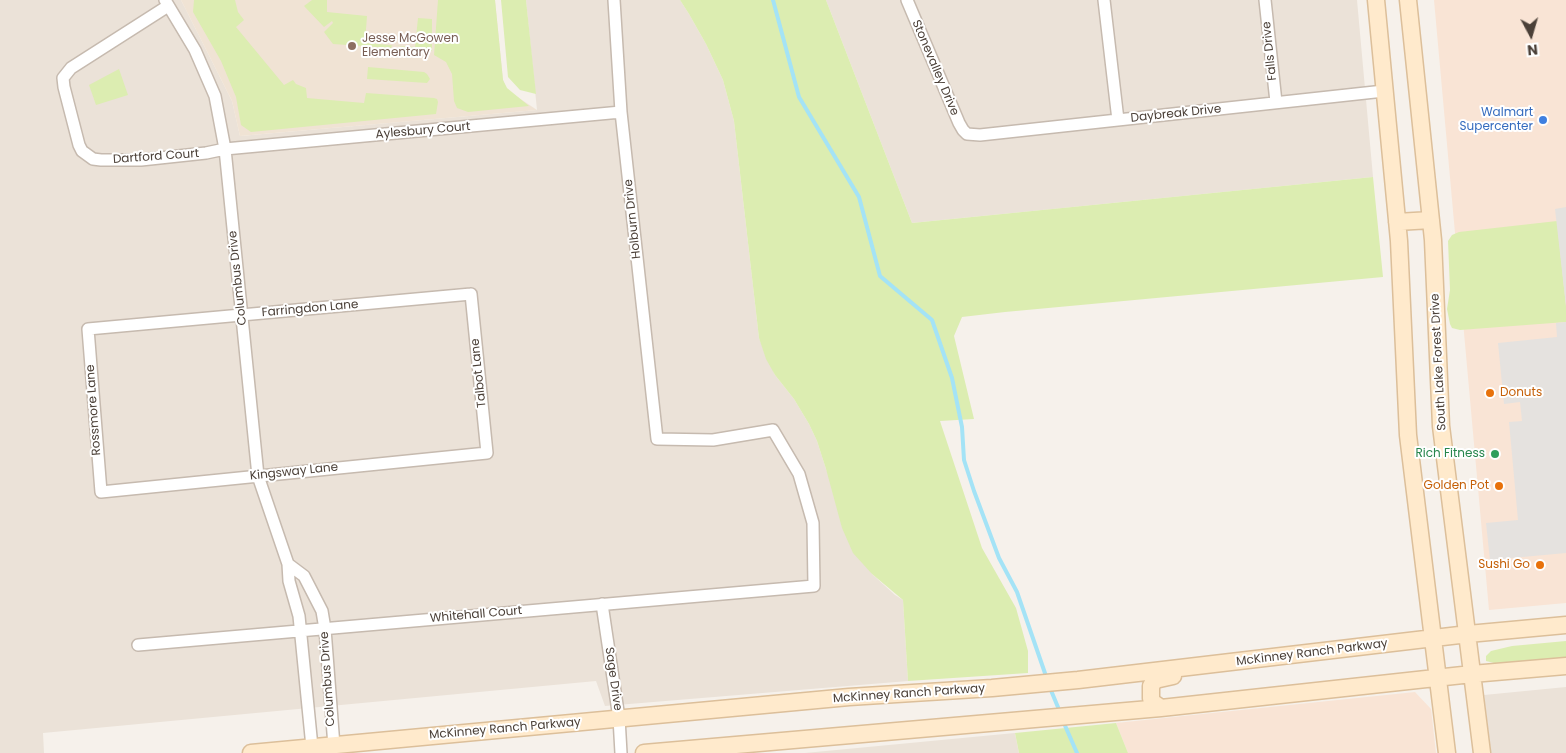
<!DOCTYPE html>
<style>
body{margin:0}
#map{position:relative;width:1566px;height:753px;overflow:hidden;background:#f6f1eb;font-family:Poppins,sans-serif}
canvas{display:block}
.north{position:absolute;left:1506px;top:10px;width:50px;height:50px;-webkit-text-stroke:4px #fff;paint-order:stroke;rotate:174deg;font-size:14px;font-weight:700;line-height:20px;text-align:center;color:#4b4038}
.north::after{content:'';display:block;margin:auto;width:18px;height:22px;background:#4b4038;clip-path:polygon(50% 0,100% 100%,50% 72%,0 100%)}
</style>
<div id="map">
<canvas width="1566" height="753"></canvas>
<div class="north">N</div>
</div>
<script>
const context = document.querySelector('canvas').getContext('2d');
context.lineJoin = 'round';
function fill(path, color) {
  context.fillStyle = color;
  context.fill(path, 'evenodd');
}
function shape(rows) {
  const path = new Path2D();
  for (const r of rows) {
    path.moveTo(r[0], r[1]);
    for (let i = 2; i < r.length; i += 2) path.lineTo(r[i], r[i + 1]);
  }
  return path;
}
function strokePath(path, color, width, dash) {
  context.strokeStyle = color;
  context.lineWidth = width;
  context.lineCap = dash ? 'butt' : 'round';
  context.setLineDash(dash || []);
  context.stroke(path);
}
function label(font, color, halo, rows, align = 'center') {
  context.font = font + ' Poppins,sans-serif';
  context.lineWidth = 4;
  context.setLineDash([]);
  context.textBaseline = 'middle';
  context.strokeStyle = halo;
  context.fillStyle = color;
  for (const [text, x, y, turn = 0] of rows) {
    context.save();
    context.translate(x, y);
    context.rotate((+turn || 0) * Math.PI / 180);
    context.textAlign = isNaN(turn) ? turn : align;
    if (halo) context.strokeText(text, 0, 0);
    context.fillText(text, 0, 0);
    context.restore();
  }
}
fill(shape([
 [0,0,181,0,232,101,240,136,537,110,526,0,680,0,689,14,706,44,723,80,734,121,759,338,775,375,794,399,809,424,817,441,826,469,872,574,895,595,903,600,908,681,605,706,596,681,43,733,44,753,0,753],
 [826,0,1357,0,1373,177,912,223],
 [1566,687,1566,753,1491,753,1484,695],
 [1015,733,1019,753,805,753]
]), '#ebe2d8');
fill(shape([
 [1434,0,1566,0,1566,603,1489,610],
 [1415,692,1431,709,1436,753,1128,753,1116,723]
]), '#f9e4d5');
fill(shape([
 [181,0,495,0,503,80,506,88,513,94,537,110,240,136,232,101]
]), '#f0e3d4');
fill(shape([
 [194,0,235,0,238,12,244,20,236,27,284,85,293,80,296,84,306,88,307,98,364,103,366,93,434,98,437,99,438,102,436,114,251,132,241,125,236,97,221,61,193,12],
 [312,0,327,0,327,12,367,16,365,43,415,47,418,18,432,19,432,51,405,49,405,47,392,45,391,48,333,44,324,32,333,23,332,21,324,27,304,6],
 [438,0,495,0,503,80,507,88,529,106,468,112,457,108,454,101,452,74,446,62,434,55],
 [501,0,526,0,536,94,520,90,508,77],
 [680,0,826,0,912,223,1373,177,1383,277,1005,312,962,317,954,336,974,419,940,421,982,548,1016,608,1028,651,1028,673,908,681,903,600,872,574,853,553,842,528,826,469,817,441,809,424,794,399,775,375,766,359,759,338,734,121,723,80,706,44,689,14],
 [368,67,424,72,427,74,430,79,427,83,367,79],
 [119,69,128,95,96,105,89,85],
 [1557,221,1566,306,1566,322,1460,330,1452,328,1450,324,1447,309,1450,290,1448,241,1452,235,1459,232],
 [1566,641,1566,659,1502,665,1486,661,1486,656,1491,651,1512,646],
 [1116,723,1128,753,1019,753,1015,733]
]), '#dcedb1');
fill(shape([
 [1566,207,1566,306,1555,209],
 [1566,322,1566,553,1490,560,1486,523,1518,520,1509,422,1522,421,1520,402,1504,404,1498,343,1557,337,1556,323]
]), '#e5e2df');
strokePath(shape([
 [773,0,799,97,859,197,880,276,932,320,952,378,962,427,964,460,974,491,999,558,1017,592,1047,679],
 [1050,688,1060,712],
 [1063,721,1077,753]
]), '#a4e3f6', 4);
const minor = shape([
 [165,0,195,50,215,96,225,149,258,476,288,564,289,581,299,616,312,747],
 [907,0,959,123,963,130,967,134,980,135,1384,91],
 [1104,0,1118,120],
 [1265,0,1276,102],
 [168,6,71,68,63,78,64,87,79,145,82,151,93,159,101,160,141,160,206,153,225,149,621,112],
 [471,294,487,453,101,492,88,329,471,294],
 [288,564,304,576,322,611,325,629,334,746],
 [602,604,619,718,621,753],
 [138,645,814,586,813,523,799,474,773,430,713,440,657,439,621,112,614,0]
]);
const secondary = shape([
 [1376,0,1399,241,1408,435,1447,753],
 [1408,0,1433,240,1441,426,1482,753],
 [1397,222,1431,220],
 [1161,708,1152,702,1151,698,1151,686,1155,680,1173,676],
 [251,753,849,697,992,688,1078,680,1468,634,1566,625],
 [644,753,1161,708,1472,674,1566,666]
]);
strokePath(minor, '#c6baaf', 14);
strokePath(secondary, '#dcbf9a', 19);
strokePath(minor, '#fff', 11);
strokePath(secondary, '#ffeacc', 16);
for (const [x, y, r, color] of [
 [352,46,5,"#8d6e63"],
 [1543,120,5,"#3f7fe0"],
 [1490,393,5,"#e8710a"],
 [1495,454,5,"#2e9e5b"],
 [1499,486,5,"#e8710a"],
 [1540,565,5,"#e8710a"]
]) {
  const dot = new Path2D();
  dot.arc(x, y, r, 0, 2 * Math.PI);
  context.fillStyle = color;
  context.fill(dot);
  strokePath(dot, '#fff', 2);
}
label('12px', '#785e54', '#fff', [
 ["Jesse McGowen",362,39],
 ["Elementary",362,53]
], 'left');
label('12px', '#4b4038', '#fff', [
 ["Falls Drive",1270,51,-96],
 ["Stonevalley Drive",935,68,67],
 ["Daybreak Drive",1176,114,-6],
 ["Aylesbury Court",423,131,-5],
 ["Dartford Court",156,157,-4],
 ["Holburn Drive",633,219,-96],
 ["Columbus Drive",238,278,-96],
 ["Farringdon Lane",310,309,-5],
 ["South Lake Forest Drive",1439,362,-93],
 ["Talbot Lane",479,373,-96],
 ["Rossmore Lane",94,410,-94],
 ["Kingsway Lane",294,472,-6],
 ["Whitehall Court",476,615,-5],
 ["McKinney Ranch Parkway",1312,653,-7],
 ["Columbus Drive",328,679,-94],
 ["Sage Drive",613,679,82],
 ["McKinney Ranch Parkway",909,694,-4],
 ["McKinney Ranch Parkway",505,729,-5]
]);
label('12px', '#366cbe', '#fff', [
 ["Walmart",1533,113],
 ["Supercenter",1533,127]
], 'right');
label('12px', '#c56008', '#fff', [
 ["Donuts",1500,393,"left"],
 ["Golden Pot",1489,486],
 ["Sushi Go",1530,565]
], 'right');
label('12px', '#27864d', '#fff', [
 ["Rich Fitness",1485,454]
], 'right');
</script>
